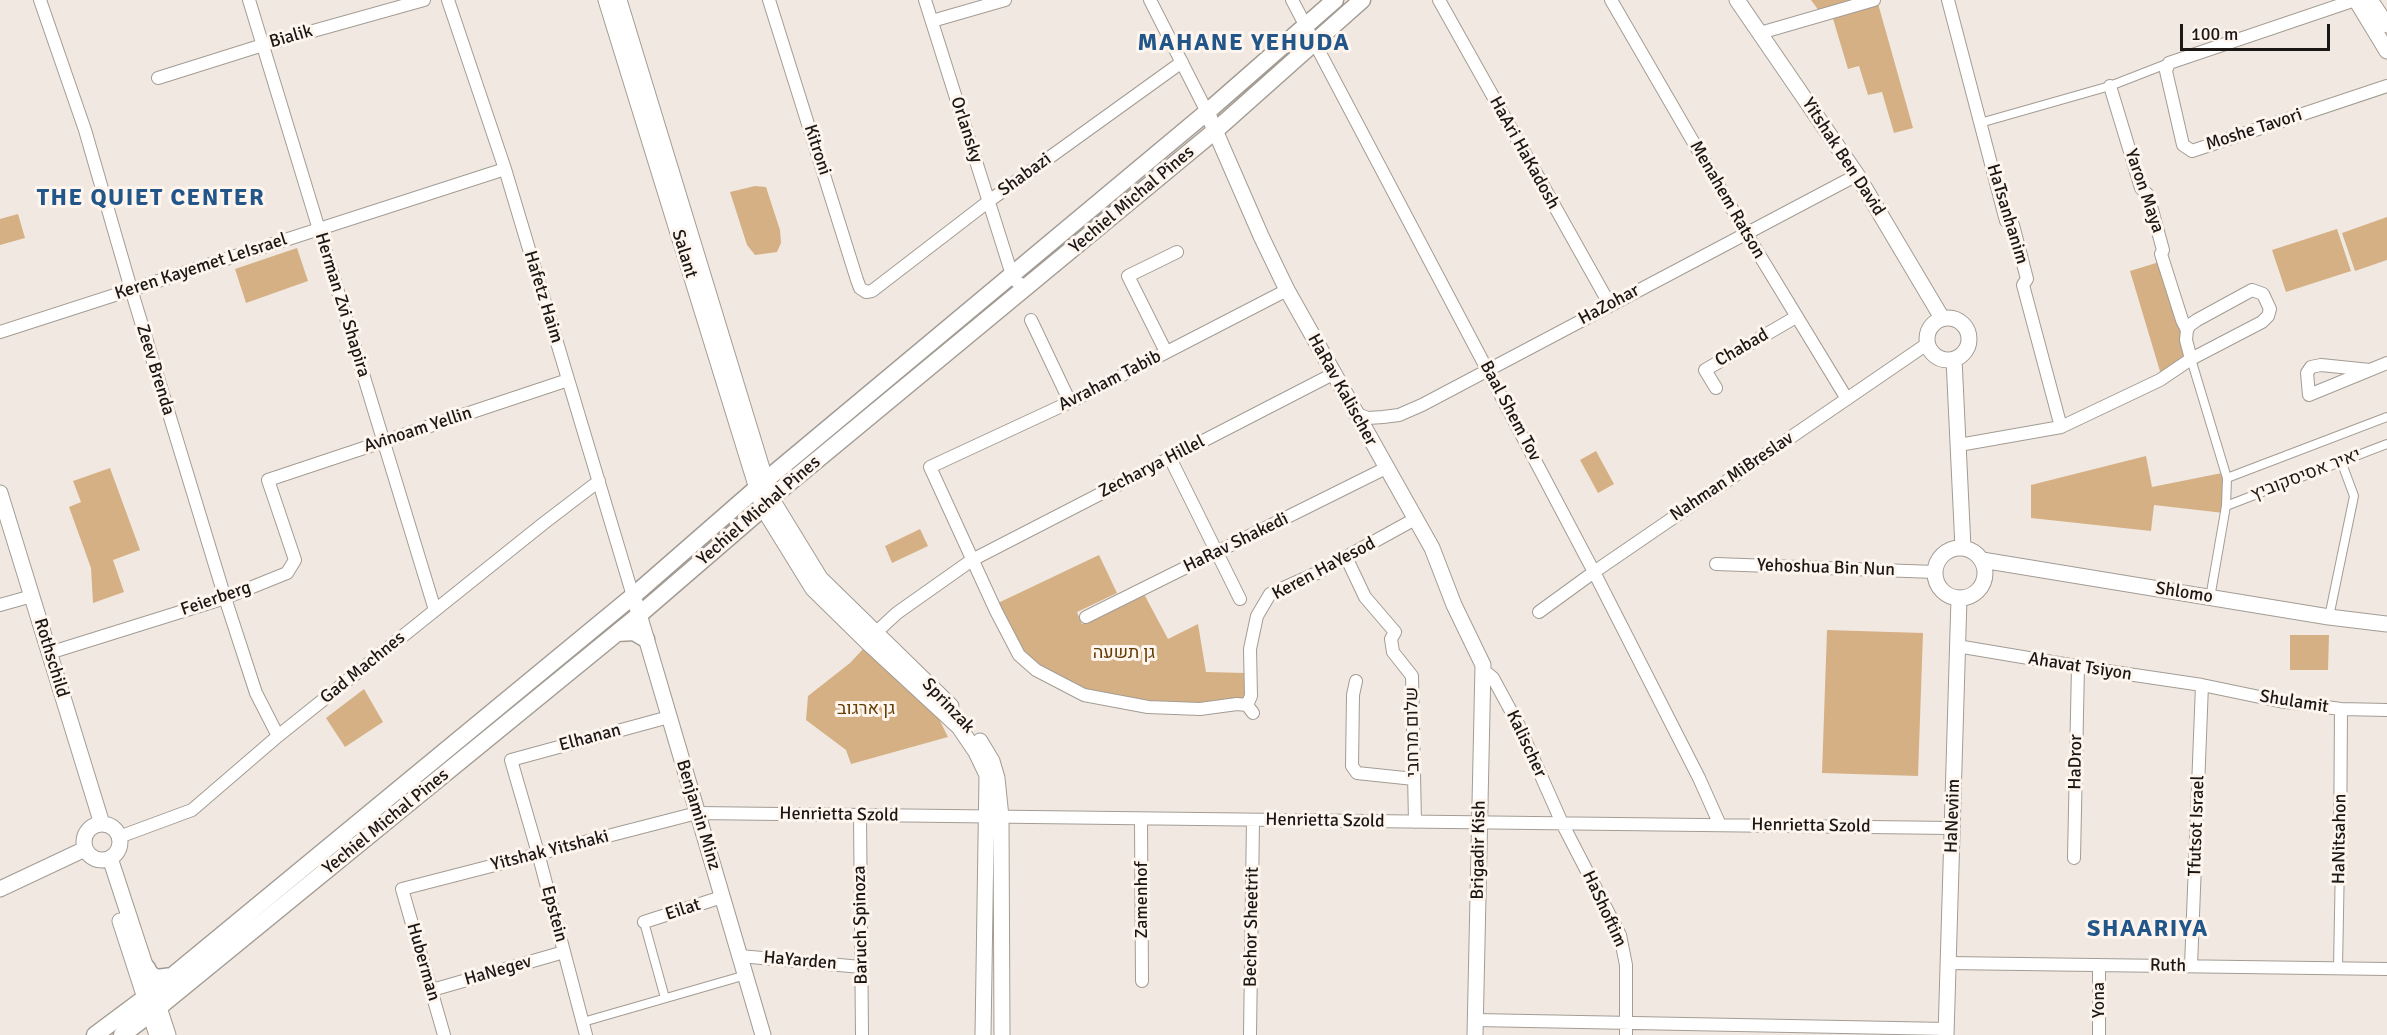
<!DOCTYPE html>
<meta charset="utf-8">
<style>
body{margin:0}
#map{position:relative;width:2387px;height:1035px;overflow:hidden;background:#f1e9e1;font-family:Signika,sans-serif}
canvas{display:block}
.scale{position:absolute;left:2180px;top:24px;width:150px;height:27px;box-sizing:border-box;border:3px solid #1a1715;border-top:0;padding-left:8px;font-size:18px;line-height:21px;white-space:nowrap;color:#1a1715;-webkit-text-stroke:4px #fef6ee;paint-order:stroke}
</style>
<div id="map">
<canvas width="2387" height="1035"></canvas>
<div class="scale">100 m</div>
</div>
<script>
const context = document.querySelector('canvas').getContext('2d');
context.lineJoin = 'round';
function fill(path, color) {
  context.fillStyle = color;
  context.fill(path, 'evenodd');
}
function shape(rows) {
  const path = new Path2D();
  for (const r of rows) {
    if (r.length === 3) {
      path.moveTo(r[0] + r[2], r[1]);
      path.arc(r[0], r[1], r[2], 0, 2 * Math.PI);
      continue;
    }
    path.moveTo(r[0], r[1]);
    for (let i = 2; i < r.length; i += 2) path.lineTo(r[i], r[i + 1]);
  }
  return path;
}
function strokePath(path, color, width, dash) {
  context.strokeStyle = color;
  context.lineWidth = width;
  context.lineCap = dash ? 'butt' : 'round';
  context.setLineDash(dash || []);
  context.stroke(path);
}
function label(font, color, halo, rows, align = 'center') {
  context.font = font + ' Signika,Heebo,sans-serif';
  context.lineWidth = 6;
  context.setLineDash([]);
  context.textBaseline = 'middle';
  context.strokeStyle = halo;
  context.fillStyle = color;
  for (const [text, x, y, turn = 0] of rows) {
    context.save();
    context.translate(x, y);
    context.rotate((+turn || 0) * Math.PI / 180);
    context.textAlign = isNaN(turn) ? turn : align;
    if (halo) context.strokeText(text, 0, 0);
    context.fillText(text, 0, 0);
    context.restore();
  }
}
fill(shape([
 [1811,0,1877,0,1913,128,1894,133,1882,92,1868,95,1859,66,1848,69,1831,12,1822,15],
 [755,186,766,187,780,230,781,243,777,252,755,255,747,245,730,192],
 [18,214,25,238,0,245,0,219],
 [2387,217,2387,260,2355,271,2342,233],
 [2337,229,2351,271,2286,292,2272,250],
 [297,248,308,281,246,303,235,269],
 [2161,254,2191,359,2162,378,2130,271,2156,263],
 [1596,451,1614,484,1598,493,1580,460],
 [2146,456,2152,487,2227,472,2224,513,2154,505,2151,531,2031,518,2031,485],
 [110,468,140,550,113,560,124,592,93,603,91,568,69,507,81,502,73,481],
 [920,529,928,546,892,563,885,546],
 [1099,555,1117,593,1077,612,1082,624,1144,594,1168,639,1198,624,1206,672,1246,673,1246,701,1200,705,1150,703,1085,692,1038,666,1025,653,998,603],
 [1827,630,1923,633,1918,776,1822,773],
 [2290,635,2329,635,2328,670,2290,670],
 [864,648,938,717,948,737,851,764,846,750,806,720,808,696,850,663],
 [364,689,383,722,345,747,326,718]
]), '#d5b084');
const pedestrian = shape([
 [1980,123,2110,86,2169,63],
 [2191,359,2227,478,2226,506,2210,598],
 [2227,478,2387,417],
 [2226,506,2387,444],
 [2329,617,2354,496,2341,461],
 [644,922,665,998],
 [2338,968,2340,860],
 [583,1022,746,975]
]);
const minor = shape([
 [40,0,85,130,131,289,225,598,256,693,278,736],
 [249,0,435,610],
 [448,0,505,169,633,596],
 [769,0,857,280,860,288,866,292,872,291,989,201,1182,62],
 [925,0,1012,275,1017,282,1027,287],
 [1150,0,1207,112],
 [1292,0,1594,572,1699,778,1720,825],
 [1439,0,1610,305],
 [1611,0,1746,233,1847,399],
 [1948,0,2006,221,2013,225,2027,279,2023,285,2061,427],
 [2355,0,2169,63,2166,71,2183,145,2192,151,2387,86],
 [932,21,1005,0],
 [1760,33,1874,0],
 [158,78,263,45,424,0],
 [2110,86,2141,188,2148,195,2163,250,2161,254,2182,320,2187,330],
 [2252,290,2263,294,2270,309,2268,316,2262,322,2191,359,2186,340,2187,330,2190,325,2197,320,2252,290],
 [1031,320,1070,402],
 [0,332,505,169],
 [1166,352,1128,276,1177,252],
 [2370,370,2321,365,2311,367,2307,373,2309,395,2370,370,2387,363],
 [1716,388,1705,370,1796,317],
 [1357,414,1368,418,1383,417,1399,415,1422,405,1857,175],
 [1959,445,2061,427,2160,380,2191,359],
 [1170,458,1240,599],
 [1346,557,1365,597,1395,632,1391,639,1393,652,1412,676,1415,822],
 [1716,564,1935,572],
 [0,605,32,596],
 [1539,612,1594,572,1927,344],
 [1086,617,1386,468],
 [871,637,897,613,972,560,1333,374],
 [1957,646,2094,669,2202,685,2279,701,2341,709,2387,710],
 [49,653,225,598,287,573,295,560,268,480,568,380],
 [1483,670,1493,678,1518,724,1562,823,1620,935,1626,965,1626,1035],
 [1356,681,1353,695,1352,766,1357,773,1414,779],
 [1247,705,1251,696,1250,649,1257,616,1270,594,1317,573,1415,519],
 [1253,713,1247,705,1237,704,1200,709,1148,707,1084,695,1036,670,1019,655,996,611,930,467,1070,402,1287,290],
 [860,815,862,1035],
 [1141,819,1142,981],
 [119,837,192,810,278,736,544,523,599,481],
 [2074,858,2078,666],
 [2340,860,2341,709],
 [644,922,722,897],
 [740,956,861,967],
 [1948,963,2387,969],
 [2099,965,2099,1035],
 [2191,966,2202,685],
 [432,990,564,952],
 [1476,1020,1947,1029],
 [444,1035,402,889,697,813,1952,828],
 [586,1035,538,853,511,760,669,717],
 [1250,1035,1253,820]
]);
const tertiary = shape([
 [606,0,763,508,813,589,867,642,959,727,976,752,987,775,983,1035],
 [619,0,771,498,820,578,951,706],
 [1737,0,1857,175,1942,318],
 [2356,0,2387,51],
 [2370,0,2387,25],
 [1207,112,1261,236,1287,290,1432,548,1454,605,1483,665,1475,1035],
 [1948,339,21],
 [1954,359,1963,548],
 [0,493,102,824],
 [1960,573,25],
 [1982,560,2329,617,2387,624],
 [636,604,763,1035],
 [980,741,992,761,997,778,1001,817,1002,1035],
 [102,842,18],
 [110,858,168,1035],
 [0,889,85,849],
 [120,921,157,1035],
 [1946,1035,1959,598]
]);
const secondary = shape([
 [617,633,634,632,646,639],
 [147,968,150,974,157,978,172,976],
 [95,1035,154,991,633,596,766,480,1207,112,1335,0],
 [122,1035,159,1007,639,615,763,508,771,498,1216,130,1362,0]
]);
strokePath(pedestrian, '#a39c94', 10);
strokePath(minor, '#a39c94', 14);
strokePath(tertiary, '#a39c94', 17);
strokePath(secondary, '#a39c94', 19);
strokePath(pedestrian, '#fff', 8);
strokePath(minor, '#fff', 12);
strokePath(tertiary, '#fff', 15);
strokePath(secondary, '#fff', 16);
label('18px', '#1a1715', '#fef6ee', [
 ["Bialik",291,37,-16],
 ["Orlansky",966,130,72],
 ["Moshe Tavori",2254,130,-18],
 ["Kitroni",817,150,72],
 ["HaAri HaKadosh",1524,153,61],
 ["Yitshak Ben David",1843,157,57],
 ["Shabazi",1025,175,-36],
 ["Yaron Maya",2144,191,71],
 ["Yechiel Michal Pines",1132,200,-40],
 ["Menahem Ratson",1727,200,60],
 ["HaTsanhanim",2007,214,73],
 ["Salant",684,254,73],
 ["Keren Kayemet LeIsrael",201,267,-18],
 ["Hafetz Haim",543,297,73],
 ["Herman Zvi Shapira",342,305,73],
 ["HaZohar",1609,305,-28],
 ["Chabad",1742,348,-30],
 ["Zeev Brenda",155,370,73],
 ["Avraham Tabib",1110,381,-27],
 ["HaRav Kalischer",1342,390,61],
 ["Baal Shem Tov",1510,411,62],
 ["Avinoam Yellin",418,430,-18],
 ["Zecharya Hillel",1152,467,-27],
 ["יאיר אסיסקוביץ",2306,475,-21],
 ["Nahman MiBreslav",1732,477,-34],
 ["Yechiel Michal Pines",759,511,-41],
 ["HaRav Shakedi",1236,543,-26],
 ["Yehoshua Bin Nun",1826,568,2],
 ["Keren HaYesod",1324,569,-28],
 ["Shlomo",2184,593,9],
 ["Feierberg",216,599,-19],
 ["Rothschild",51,658,73],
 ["Ahavat Tsiyon",2080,667,9],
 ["Gad Machnes",363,668,-39],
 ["Shulamit",2294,702,9],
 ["Sprinzak",948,706,47],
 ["שלום מרחבי",1413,732,-91],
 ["Elhanan",590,738,-15],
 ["Kalischer",1526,744,65],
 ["HaDror",2076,762,-89],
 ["Benjamin Minz",698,815,73],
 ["Henrietta Szold",839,815,1],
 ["HaNeviim",1953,816,-88],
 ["Henrietta Szold",1325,821,1],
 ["Yechiel Michal Pines",386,822,-39],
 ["Henrietta Szold",1811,826,1],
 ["Tfutsot Israel",2197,826,-88],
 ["HaNitsahon",2340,839,-89],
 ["Brigadir Kish",1479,850,-89],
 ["Yitshak Yitshaki",550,851,-14],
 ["Zamenhof",1142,900,-90],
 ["HaShoftim",1604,909,65],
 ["Eilat",683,910,-18],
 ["Epstein",554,914,75],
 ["Baruch Spinoza",861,925,-91],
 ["Bechor Sheetrit",1252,927,-89],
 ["HaYarden",800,961,5],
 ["Huberman",423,962,74],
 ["Ruth",2168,966,1],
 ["HaNegev",498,971,-16],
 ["Yona",2099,1000,-90]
]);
label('18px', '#623e06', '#fef6ee', [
 ["גן תשעה",1124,653],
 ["גן ארגוב",866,709]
]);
context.letterSpacing = '1.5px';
label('bold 24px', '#225689', '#fef6ee', [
 ["MAHANE YEHUDA",1244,44],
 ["THE QUIET CENTER",151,199],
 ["SHAARIYA",2148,930]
]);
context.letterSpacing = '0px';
</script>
